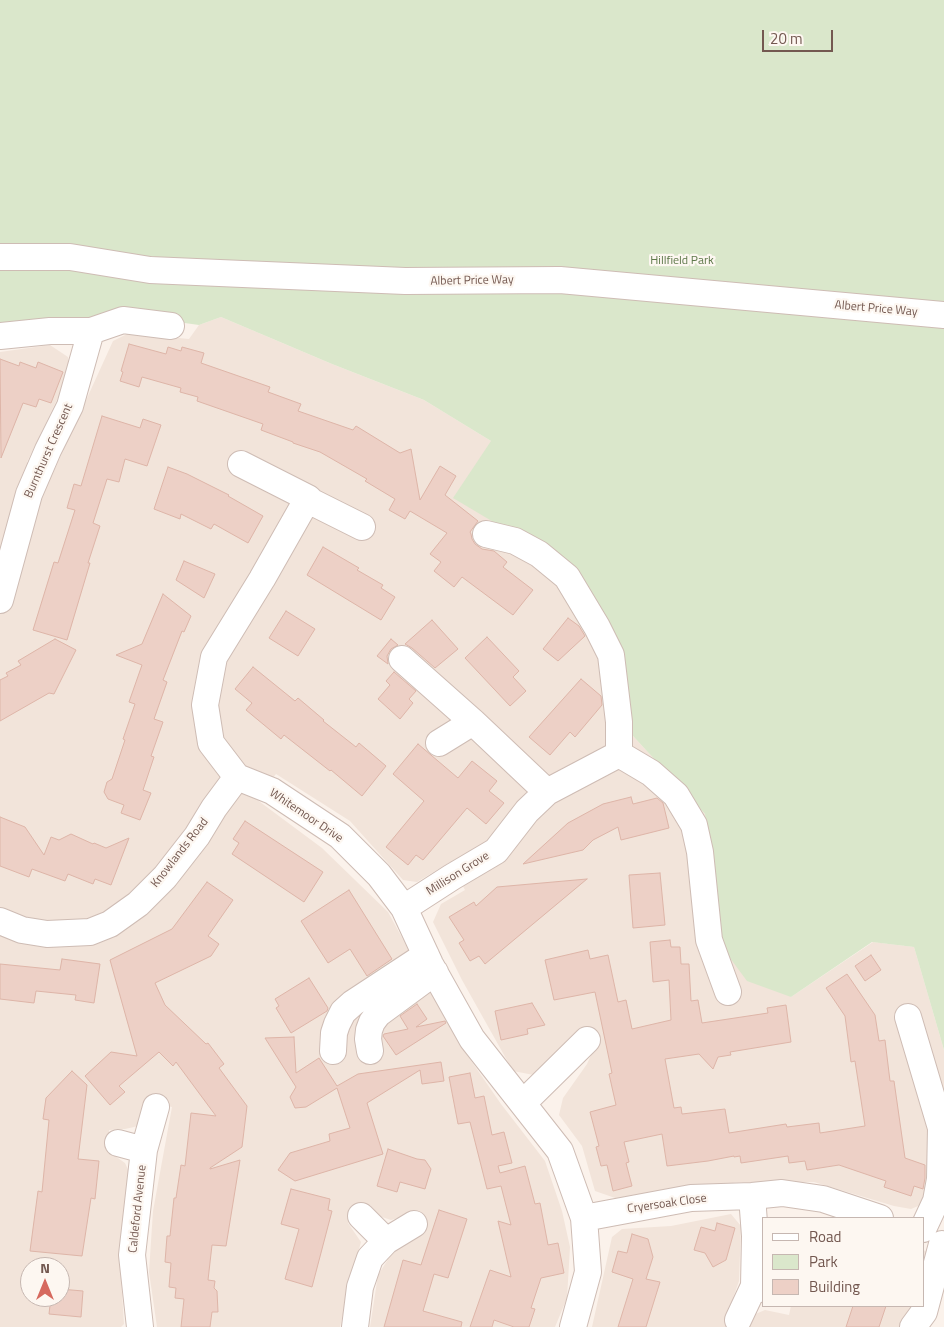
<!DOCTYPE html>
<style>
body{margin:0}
#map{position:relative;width:944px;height:1327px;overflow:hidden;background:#fbf2eb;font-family:"Titillium Web",sans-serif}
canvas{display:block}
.legend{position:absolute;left:762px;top:1217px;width:162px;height:90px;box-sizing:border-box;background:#fdf7f1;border:1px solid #c6b7b1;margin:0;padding:6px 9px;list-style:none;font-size:15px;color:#735850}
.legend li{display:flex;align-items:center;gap:10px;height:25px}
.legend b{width:25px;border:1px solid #c6b7b1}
.north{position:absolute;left:20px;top:1257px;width:50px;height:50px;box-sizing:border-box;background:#fdf7f1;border:1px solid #c6b7b1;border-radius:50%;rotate:0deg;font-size:14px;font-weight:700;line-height:20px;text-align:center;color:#735850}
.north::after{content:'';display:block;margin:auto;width:18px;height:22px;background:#d6695e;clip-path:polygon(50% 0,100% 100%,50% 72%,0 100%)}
.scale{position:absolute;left:762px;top:30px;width:71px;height:22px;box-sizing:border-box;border:2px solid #735850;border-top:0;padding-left:6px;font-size:15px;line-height:18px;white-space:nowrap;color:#735850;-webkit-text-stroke:4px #fdf7f1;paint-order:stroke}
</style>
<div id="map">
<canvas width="944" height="1327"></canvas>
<ul class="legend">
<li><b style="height:6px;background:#fff"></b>Road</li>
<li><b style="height:14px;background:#dae7cb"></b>Park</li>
<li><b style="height:14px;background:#edd0c6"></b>Building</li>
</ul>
<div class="north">N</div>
<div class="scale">20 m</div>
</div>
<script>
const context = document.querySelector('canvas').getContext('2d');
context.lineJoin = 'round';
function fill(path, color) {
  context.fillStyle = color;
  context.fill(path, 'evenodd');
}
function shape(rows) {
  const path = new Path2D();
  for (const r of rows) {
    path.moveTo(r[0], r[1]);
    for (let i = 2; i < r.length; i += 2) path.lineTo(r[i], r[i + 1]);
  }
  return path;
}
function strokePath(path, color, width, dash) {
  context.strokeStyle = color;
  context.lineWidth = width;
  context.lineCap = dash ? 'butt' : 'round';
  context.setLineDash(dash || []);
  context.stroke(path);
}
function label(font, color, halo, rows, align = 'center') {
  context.font = font + ' "Titillium Web",sans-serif';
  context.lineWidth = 4.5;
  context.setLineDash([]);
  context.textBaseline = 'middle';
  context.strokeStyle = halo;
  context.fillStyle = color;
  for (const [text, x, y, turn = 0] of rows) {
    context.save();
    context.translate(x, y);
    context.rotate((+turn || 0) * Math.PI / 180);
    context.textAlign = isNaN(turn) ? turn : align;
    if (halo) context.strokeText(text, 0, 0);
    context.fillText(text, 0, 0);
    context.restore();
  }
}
fill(shape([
 [221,317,332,364,424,400,491,441,559,561,612,638,633,736,705,814,716,939,791,997,873,942,914,947,944,1050,944,1191,923,1204,911,1209,894,1206,814,1182,741,1182,663,1191,618,1199,595,1191,582,1146,559,1115,563,1098,587,1064,596,1044,534,1075,513,1071,462,980,433,922,441,904,465,890,450,862,417,882,403,880,350,821,276,774,256,799,322,848,388,912,463,1049,501,1104,545,1161,562,1211,570,1247,567,1298,555,1327,370,1327,378,1275,392,1253,408,1215,391,1220,379,1216,370,1205,348,1223,361,1242,354,1267,340,1327,157,1327,149,1272,153,1211,172,1107,148,1102,143,1125,125,1129,109,1130,108,1151,125,1163,131,1176,121,1277,124,1324,121,1327,0,1327,0,352,50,345,68,357,70,373,27,462,52,475,113,341,129,333,189,339,199,325],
 [30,1267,60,1267,60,1297,30,1297],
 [731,1214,741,1226,739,1281,726,1318,753,1315,765,1310,789,1315,791,1306,923,1306,923,1250,944,1260,944,1283,929,1327,592,1327,612,1237,622,1229,671,1226]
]), '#f2e4da');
fill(shape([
 [0,0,944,0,944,1050,914,947,872,942,791,997,747,981,716,939,705,814,633,736,612,638,559,561,453,498,491,441,424,400,332,364,221,317,199,325,120,314,0,329]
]), '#dae7cb');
const building = shape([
 [129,344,166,354,168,347,181,351,182,347,204,353,201,363,270,387,268,392,301,404,298,411,353,430,356,426,400,453,411,449,420,500,440,466,456,476,445,495,478,521,470,532,471,534,472,539,475,544,482,549,494,551,507,562,503,567,533,590,513,615,462,577,454,587,434,571,441,562,430,554,447,533,410,511,405,519,389,510,395,499,365,481,367,479,320,452,293,443,293,442,261,430,263,424,197,401,198,397,180,392,181,388,142,377,139,387,120,381,123,372,121,371,129,344],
 [0,359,19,366,20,362,36,368,38,362,63,372,51,403,39,399,36,407,23,403,1,458,0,359],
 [102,416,140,428,143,419,161,425,147,466,125,459,119,482,107,479,93,523,100,526,88,563,90,563,67,640,33,630,54,562,58,563,75,510,67,508,74,484,81,486,102,416],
 [168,467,187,474,229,495,228,496,263,516,248,543,214,524,211,529,181,514,180,519,154,509,168,467],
 [323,547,359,568,357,570,383,585,381,588,395,597,381,620,307,575,323,547],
 [184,561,215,574,204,598,176,580,184,561],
 [163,594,191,616,184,632,182,631,163,680,167,682,154,719,163,722,151,756,154,757,143,790,151,793,140,820,121,813,124,805,108,799,104,792,107,782,112,779,125,740,123,739,135,704,129,702,142,665,116,655,142,644,163,594],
 [286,611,315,629,298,656,269,638,286,611],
 [568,618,579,626,585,636,558,661,543,649,568,618],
 [432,620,458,649,435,668,412,648,405,644,432,620],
 [487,637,519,671,513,677,526,691,510,706,465,658,487,637],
 [55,639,76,650,54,694,49,693,0,721,0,680,8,676,6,673,21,665,18,661,55,639],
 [391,639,398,645,391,649,387,656,388,664,377,656,391,639],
 [253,667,295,701,298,698,324,720,323,721,356,747,359,743,386,766,362,796,331,770,330,771,284,735,281,739,246,710,252,703,235,689,253,667],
 [394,672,416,691,409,699,413,703,400,719,378,699,390,685,386,681,394,672],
 [581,679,601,696,602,705,575,737,570,732,550,755,529,737,581,679],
 [418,744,458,778,472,761,497,781,489,791,504,803,486,824,467,808,423,860,416,855,408,865,386,847,424,801,393,774,418,744],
 [631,797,633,804,657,798,663,803,669,828,621,840,618,827,593,840,583,850,523,864,568,823,603,804,631,797],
 [0,817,25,827,44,855,51,837,59,840,71,834,93,844,94,843,106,848,129,838,111,885,95,879,93,884,68,874,65,881,32,869,29,877,0,866,0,817],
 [245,821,323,872,304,902,232,854,239,843,233,839,245,821],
 [660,873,665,925,633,928,629,875,660,873],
 [587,879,485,964,479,956,470,961,459,943,464,940,449,917,474,902,476,906,497,887,587,879],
 [207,882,233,900,208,936,219,944,211,956,155,983,165,1005,206,1044,208,1043,224,1064,219,1068,247,1106,242,1147,210,1168,210,1169,240,1160,226,1246,212,1245,208,1280,215,1281,214,1288,217,1291,218,1312,212,1312,210,1327,181,1327,184,1299,175,1298,176,1288,169,1287,171,1263,165,1262,167,1236,170,1236,174,1198,176,1198,181,1165,185,1166,191,1113,216,1116,176,1062,173,1066,159,1052,119,1086,125,1092,110,1105,85,1076,111,1052,137,1056,110,960,172,929,207,882],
 [349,890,392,959,367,976,350,949,328,963,301,921,349,890],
 [670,940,671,947,680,947,681,964,689,964,691,1001,698,1000,702,1023,768,1013,767,1008,786,1005,791,1042,730,1052,731,1055,718,1057,713,1069,699,1054,665,1059,674,1108,681,1107,682,1114,725,1109,729,1133,786,1124,787,1127,819,1123,820,1133,865,1126,855,1061,851,1062,845,1016,826,988,847,974,875,1015,879,1041,885,1040,890,1081,894,1081,905,1158,925,1165,925,1178,923,1189,914,1186,911,1196,884,1187,886,1181,839,1165,807,1170,805,1161,789,1163,788,1156,741,1163,740,1156,734,1157,734,1156,708,1161,667,1166,662,1134,624,1142,629,1162,626,1163,632,1186,613,1191,607,1165,601,1166,596,1147,599,1146,590,1112,616,1105,609,1074,612,1073,595,992,554,1000,545,960,588,950,590,959,608,955,618,1002,626,1000,632,1029,671,1020,669,980,653,982,650,942,670,940],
 [871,955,881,970,865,981,855,966,871,955],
 [62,959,100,964,94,1003,75,1000,76,995,36,991,34,1003,0,999,0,964,60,970,62,959],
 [309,978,328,1008,327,1011,291,1033,276,1008,279,1006,275,999,309,978],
 [532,1003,545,1025,527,1029,528,1034,501,1040,495,1011,532,1003],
 [417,1004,427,1019,416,1027,445,1021,446,1023,396,1055,383,1036,384,1034,408,1029,400,1016,417,1004],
 [294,1037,296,1073,319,1058,337,1086,358,1074,441,1062,444,1081,422,1084,420,1070,367,1103,383,1154,295,1181,278,1170,290,1153,330,1141,329,1134,350,1128,337,1088,306,1107,295,1108,290,1097,296,1087,265,1038,294,1037],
 [72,1071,87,1085,78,1159,99,1161,95,1199,91,1198,82,1256,30,1251,38,1191,42,1192,49,1120,43,1119,46,1098,72,1071],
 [470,1073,475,1098,484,1096,492,1135,504,1132,512,1163,498,1166,500,1173,525,1166,535,1204,540,1203,548,1245,558,1243,564,1273,541,1278,531,1308,535,1309,529,1327,514,1327,494,1320,492,1327,470,1327,490,1270,511,1277,498,1221,511,1225,501,1186,487,1189,470,1122,458,1124,449,1077,470,1073],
 [388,1149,417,1159,425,1160,431,1169,425,1189,400,1182,397,1192,377,1186,388,1149],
 [291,1189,330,1199,328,1210,332,1211,312,1287,285,1279,299,1229,281,1224,291,1189],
 [439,1210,467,1219,448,1278,434,1274,423,1311,462,1322,461,1327,384,1327,403,1260,421,1265,439,1210],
 [717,1223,735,1228,726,1260,713,1267,705,1253,694,1250,701,1227,715,1231,717,1223],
 [632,1234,648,1239,653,1257,646,1279,660,1282,646,1327,618,1327,633,1279,612,1272,618,1251,627,1253,632,1234],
 [60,1289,83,1291,81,1317,49,1314,51,1297,60,1297,60,1289],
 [853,1306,886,1306,879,1327,846,1327,853,1306]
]);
fill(building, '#edd0c6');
strokePath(building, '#deb5a8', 1);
const minor = shape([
 [0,257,70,257,150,270,405,281,560,280,944,315],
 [91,331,123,320,171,326],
 [0,336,50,331,91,331,70,406,48,450,29,494,0,600],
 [241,464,308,498,262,579,214,657,205,705,211,743,237,777,272,791,340,836,379,875,404,908,430,964,472,1039,560,1151,584,1218,588,1272,573,1327],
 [308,498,312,502,362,527],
 [486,534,515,541,539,554,567,577,597,627,611,655,619,722,619,754],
 [402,659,473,722,547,792],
 [439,743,473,722],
 [404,908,452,877,496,851,527,811,547,792,619,754,651,773,676,795,694,825,700,852,709,940,728,992],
 [0,921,22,930,47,934,90,932,110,924,138,904,165,877,197,836,214,808,237,777],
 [908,1017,941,1128,940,1179,936,1201,923,1229],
 [333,1051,334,1033,337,1024,343,1012,353,1003,426,955],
 [370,1051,368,1039,369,1030,372,1022,378,1014,435,972],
 [523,1103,587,1040],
 [118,1143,144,1150],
 [752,1196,755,1236,754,1286,763,1289],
 [361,1216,386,1241],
 [584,1218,691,1198,752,1196,782,1193,823,1199,880,1218],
 [738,1320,754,1286],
 [140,1327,132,1255,144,1150,156,1107],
 [355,1327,360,1287,370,1258,386,1241,414,1224],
 [913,1327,924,1312,942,1244]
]);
strokePath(minor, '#cebcb4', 28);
strokePath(minor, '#fff', 26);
label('12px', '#5e784a', '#fdf7f1', [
 ["Hillfield Park",682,261]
]);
label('12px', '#735850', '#fdf7f1', [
 ["Albert Price Way",472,281,-1],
 ["Albert Price Way",876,309,5],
 ["Burnthurst Crescent",49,451,-66],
 ["Whitemoor Drive",306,816,34],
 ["Knowlands Road",180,853,-52],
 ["Millison Grove",458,874,-32],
 ["Cryersoak Close",667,1204,-8],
 ["Caldeford Avenue",138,1209,-84]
]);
</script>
